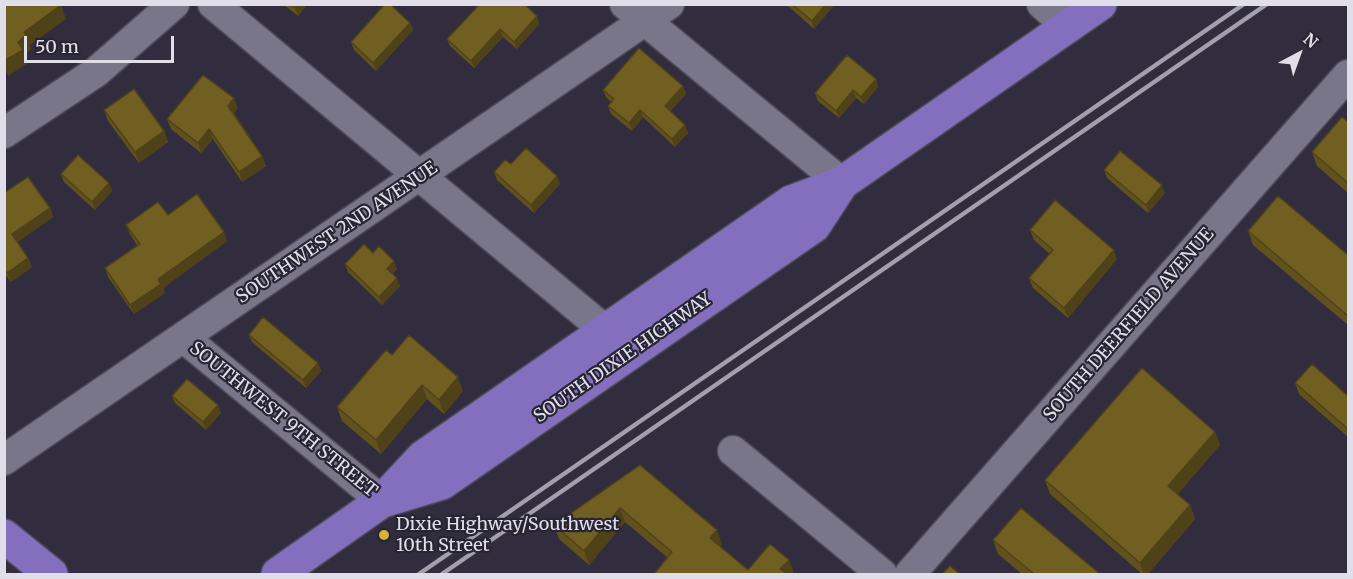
<!DOCTYPE html>
<style>
body{margin:0}
#map{position:relative;width:1353px;height:579px;overflow:hidden;background:#312d3e;font-family:Merriweather,serif}
canvas{display:block}
.frame{position:absolute;inset:0;border:6px solid #e0dee9;pointer-events:none}
.north{position:absolute;left:1269px;top:24px;width:60px;height:60px;-webkit-text-stroke:4px #272434;paint-order:stroke;rotate:41deg;font-size:16px;font-weight:700;line-height:24px;text-align:center;color:#e0dee9}
.north::after{content:'';display:block;margin:auto;width:21px;height:27px;background:#e0dee9;clip-path:polygon(50% 0,100% 100%,50% 72%,0 100%)}
.scale{position:absolute;left:24px;top:36px;width:150px;height:27px;box-sizing:border-box;border:3px solid #e0dee9;border-top:0;padding-left:8px;font-size:18px;line-height:21px;white-space:nowrap;color:#e0dee9;-webkit-text-stroke:4px #272434;paint-order:stroke}
</style>
<div id="map">
<canvas width="1353" height="579"></canvas>
<div class="frame"></div>
<div class="north">N</div>
<div class="scale">50 m</div>
</div>
<script>
const context = document.querySelector('canvas').getContext('2d');
context.lineJoin = 'round';
function shape(rows) {
  const path = new Path2D();
  for (const r of rows) {
    path.moveTo(r[0], r[1]);
    for (let i = 2; i < r.length; i += 2) path.lineTo(r[i], r[i + 1]);
  }
  return path;
}
function strokePath(path, color, width, dash) {
  context.strokeStyle = color;
  context.lineWidth = width;
  context.lineCap = dash ? 'butt' : 'round';
  context.setLineDash(dash || []);
  context.stroke(path);
}
function fill(path, color) {
  context.fillStyle = color;
  context.fill(path, 'evenodd');
}
function label(font, color, halo, rows, align = 'center') {
  context.font = font + ' Merriweather,serif';
  context.lineWidth = 4.5;
  context.setLineDash([]);
  context.textBaseline = 'middle';
  context.strokeStyle = halo;
  context.fillStyle = color;
  for (const [text, x, y, turn = 0] of rows) {
    context.save();
    context.translate(x, y);
    context.rotate((+turn || 0) * Math.PI / 180);
    context.textAlign = isNaN(turn) ? turn : align;
    if (halo) context.strokeText(text, 0, 0);
    context.fillText(text, 0, 0);
    context.restore();
  }
}
const minor = shape([
 [213,4,606,331],
 [625,4,842,183],
 [1042,4,1068,27],
 [4,133,96,72,174,4],
 [184,338,382,501],
 [733,451,882,574],
 [4,460,669,4],
 [910,574,1348,75]
]);
const major = shape([
 [383,501,442,483,814,226,842,183],
 [4,536,51,574],
 [278,574,382,501,423,457,791,202,842,183,1100,4]
]);
strokePath(minor, '#4d4a58', 33);
strokePath(major, '#4d4a58', 36);
strokePath(minor, '#797689', 30);
strokePath(major, '#836fbe', 33);
strokePath(shape([
 [419,574,1244,4],
 [442,574,1267,4]
]), '#a2a0ad', 4.5);
fill(shape([
 [283,4,307,4,298,16],
 [786,4,835,4,814,29],
 [537,16,539,24,517,49,503,37,474,68,450,46,447,39],
 [410,23,413,30,376,71,354,50,351,42],
 [876,79,878,87,864,104,856,98,839,118,818,101,815,93],
 [683,86,686,94,670,111,688,133,675,147,643,117,632,131,611,114,608,106,611,102,606,97,603,90],
 [238,108,234,113,262,156,266,166,242,182,213,139,201,153,171,129,167,119],
 [104,110,164,131,168,142,139,163,108,121],
 [1348,122,1348,193,1317,166,1312,152],
 [511,164,560,184,534,213,497,180,494,172],
 [1104,170,1165,193,1148,213,1107,178],
 [61,174,109,183,112,191,95,210,64,182],
 [4,193,50,208,53,217,17,242,28,258,32,267,11,282,4,273],
 [168,215,227,241,163,288,165,293,134,314,108,277,105,268,137,245,130,234,126,225],
 [1030,230,1117,259,1068,318,1033,288,1029,278,1050,254,1034,240],
 [1248,231,1348,255,1348,325,1253,245],
 [373,253,397,269,392,274,400,286,382,305,348,272,345,264],
 [249,335,318,363,321,371,306,388,252,342],
 [392,355,463,391,444,414,427,399,381,454,342,421,337,407],
 [1295,383,1348,396,1348,437,1299,394],
 [172,396,221,413,206,430,175,403],
 [1215,432,1220,445,1177,494,1190,505,1195,519,1148,574,1142,574,1050,494,1045,480],
 [640,465,722,544,720,546,748,570,789,560,794,574,654,574,668,558,625,522,589,565,559,539,554,525],
 [993,540,1100,574,1022,574,998,554]
]), '#61521d');
fill(shape([
 [298,4,307,4,298,16,295,8],
 [826,4,835,4,814,29,812,21],
 [61,5,66,19,30,45,31,49,25,55,28,63,8,76,4,65,4,61,18,42,24,32],
 [537,16,539,24,517,49,514,42],
 [410,23,413,30,376,71,373,63],
 [500,29,503,37,474,68,471,61],
 [876,79,878,87,864,104,861,97],
 [683,86,686,94,668,114,665,106],
 [853,90,856,98,839,118,836,111],
 [234,98,238,108,232,115,228,106],
 [640,110,643,117,632,131,629,123],
 [685,125,688,133,675,147,672,139],
 [209,129,213,139,201,153,198,143],
 [164,131,168,142,139,163,135,152],
 [262,156,266,166,242,182,239,172],
 [557,176,560,184,534,213,531,205],
 [109,183,112,191,95,210,92,202],
 [1162,185,1165,193,1148,213,1146,205],
 [50,208,53,217,15,244,12,234],
 [224,232,227,241,163,288,165,293,134,314,130,305,158,279],
 [1114,250,1117,259,1068,318,1064,308],
 [28,258,32,267,11,282,7,273],
 [394,261,397,269,390,276,387,269],
 [397,278,400,286,382,305,379,297],
 [318,363,321,371,306,388,303,380],
 [458,377,463,391,444,414,439,400],
 [422,385,427,399,381,454,376,440],
 [218,405,221,413,206,430,203,422],
 [1215,432,1220,445,1173,500,1168,486],
 [1190,505,1195,519,1148,574,1144,574,1140,563],
 [620,508,625,522,589,565,584,551],
 [717,530,722,544,715,552,710,538],
 [789,560,794,574,782,574,780,569]
]), '#4f4218');
const building = shape([
 [4,4,61,4,61,5,24,32,26,35,18,42,23,50,4,61,4,4],
 [290,4,298,4,295,8,290,4],
 [385,4,390,4,410,23,373,63,351,42,385,4],
 [480,4,524,4,537,16,514,42,500,29,471,61,447,39,480,4],
 [792,4,826,4,812,21,792,4],
 [639,48,683,86,665,106,685,125,672,139,640,110,629,123,608,106,614,99,603,90,639,48],
 [847,55,876,79,861,97,853,90,836,111,815,93,847,55],
 [203,75,234,98,228,106,262,156,239,172,209,129,198,143,167,119,203,75],
 [134,89,164,131,135,152,104,110,134,89],
 [1342,117,1348,122,1348,183,1312,152,1342,117],
 [526,148,557,176,531,205,494,172,505,160,511,164,526,148],
 [1120,151,1162,185,1146,205,1104,170,1120,151],
 [78,155,109,183,92,202,61,174,78,155],
 [28,177,50,208,12,234,28,258,7,273,4,269,4,193,28,177],
 [197,194,224,232,158,279,161,284,130,305,105,268,140,244,126,225,158,202,168,215,197,194],
 [1278,196,1348,255,1348,316,1248,231,1278,196],
 [1055,200,1114,250,1064,308,1029,278,1053,250,1030,230,1055,200],
 [364,244,373,253,379,246,394,261,387,269,397,278,379,297,345,264,364,244],
 [263,317,318,363,303,380,249,335,263,317],
 [409,335,458,377,439,400,422,385,376,440,337,407,386,350,392,355,409,335],
 [1312,364,1348,396,1348,429,1295,383,1312,364],
 [1142,368,1215,432,1168,486,1190,505,1140,563,1045,480,1142,368],
 [187,379,218,405,203,422,172,396,187,379],
 [640,465,717,530,710,538,748,570,770,544,789,560,780,569,787,574,654,574,672,552,620,508,584,551,554,525,640,465],
 [1021,508,1100,574,1034,574,993,540,1021,508],
 [950,566,960,574,942,574,950,566]
]);
fill(building, '#715f22');
strokePath(building, '#4f4218', 1.5);
for (const [x, y, r, color] of [
 [384,535,6,"#d7b434"]
]) {
  const dot = new Path2D();
  dot.arc(x, y, r, 0, 2 * Math.PI);
  context.fillStyle = color;
  context.fill(dot);
  strokePath(dot, '#272434', 2);
}
label('18px', '#e0dee9', '#272434', [
 ["SOUTHWEST 2ND AVENUE",337,233,-34],
 ["SOUTH DEERFIELD AVENUE",1129,325,-49],
 ["SOUTH DIXIE HIGHWAY",623,358,-35],
 ["SOUTHWEST 9TH STREET",283,420,39]
]);
label('18px', '#e0dee9', '#272434', [
 ["Dixie Highway/Southwest",396,525],
 ["10th Street",396,546]
], 'left');
</script>
